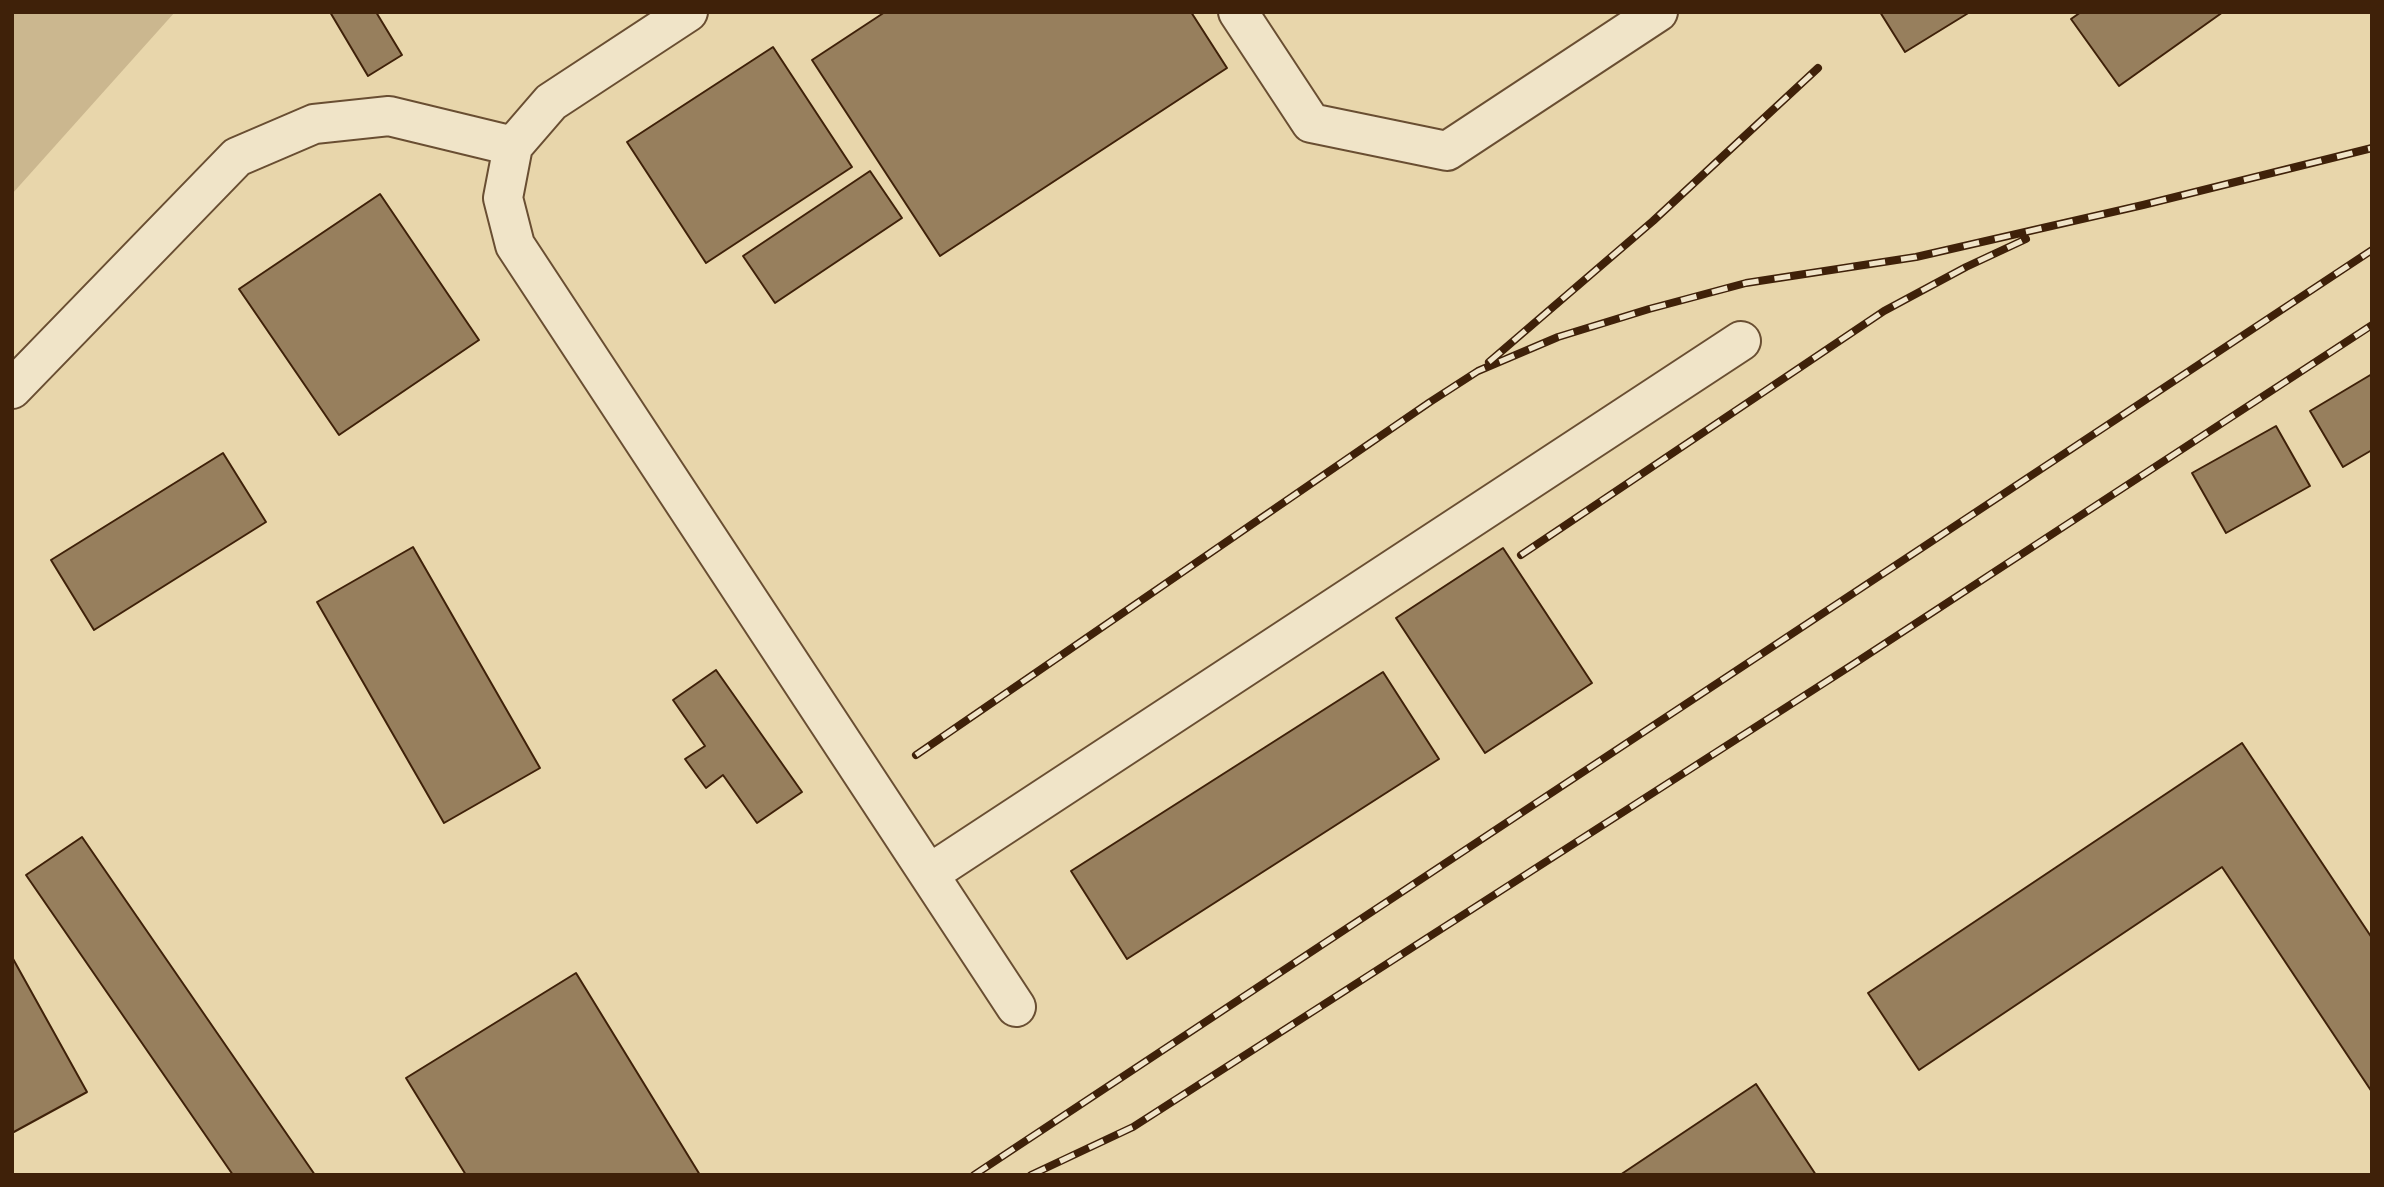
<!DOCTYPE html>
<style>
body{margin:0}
#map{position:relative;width:2384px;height:1187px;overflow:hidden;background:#e8d6ab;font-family:"Gentium Book Plus",serif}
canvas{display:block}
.frame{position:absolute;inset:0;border:14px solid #3f2109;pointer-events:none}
</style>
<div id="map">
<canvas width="2384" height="1187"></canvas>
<div class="frame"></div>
</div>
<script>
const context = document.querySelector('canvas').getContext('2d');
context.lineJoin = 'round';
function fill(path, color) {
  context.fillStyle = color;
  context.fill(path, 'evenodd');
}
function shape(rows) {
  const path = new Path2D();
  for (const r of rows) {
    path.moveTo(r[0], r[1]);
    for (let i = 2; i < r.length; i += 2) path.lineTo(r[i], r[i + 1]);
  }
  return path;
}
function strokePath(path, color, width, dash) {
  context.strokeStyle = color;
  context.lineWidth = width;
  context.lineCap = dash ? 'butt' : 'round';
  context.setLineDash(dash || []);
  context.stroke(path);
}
fill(shape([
 [12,12,175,12,12,194]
]), '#cbb78f');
const building = shape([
 [330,12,376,12,402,55,368,76,330,12],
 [885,12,1191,12,1227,68,940,256,812,60,885,12],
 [1880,12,1970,12,1905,52,1880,12],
 [2081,12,2223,12,2119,86,2071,19,2081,12],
 [773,47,852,167,706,263,627,142,773,47],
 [870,171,902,218,775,303,743,256,870,171],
 [380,194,479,340,339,435,239,289,380,194],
 [2372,374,2372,450,2343,467,2310,411,2372,374],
 [2276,426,2310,486,2226,533,2192,473,2276,426],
 [223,453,266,522,94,630,51,560,223,453],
 [413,547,540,768,444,823,317,602,413,547],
 [1503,548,1592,683,1485,753,1396,618,1503,548],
 [716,670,802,792,757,823,723,775,706,788,685,759,705,746,673,700,716,670],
 [1383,672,1439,759,1127,959,1071,871,1383,672],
 [2242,743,2372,938,2372,1092,2222,867,1919,1070,1868,993,2242,743],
 [82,837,315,1175,233,1175,26,875,82,837],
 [12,957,87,1092,12,1133,12,957],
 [576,973,700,1175,466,1175,406,1078,576,973],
 [1756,1084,1816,1175,1620,1175,1756,1084]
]);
fill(building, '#977f5d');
strokePath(building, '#3f2109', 2);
const minor = shape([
 [688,12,551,102,513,146,503,198,515,245,1016,1007],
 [1238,12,1311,123,1447,151,1658,12],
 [12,389,237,157,314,124,389,116,513,146],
 [929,874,1741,341]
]);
strokePath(minor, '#694e32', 42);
strokePath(minor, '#f0e4c8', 38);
const rail = shape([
 [1489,362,1653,221,1818,68],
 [1521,555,1884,311,1966,267,2026,239],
 [916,755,1430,402,1478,371,1558,337,1649,309,1746,283,1916,257,2143,205,2372,148],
 [974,1175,2372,250],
 [1031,1175,1133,1127,1852,665,2372,325]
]);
strokePath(rail, '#3f2109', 8);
strokePath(rail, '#f0e4c8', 5, [16]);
</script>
